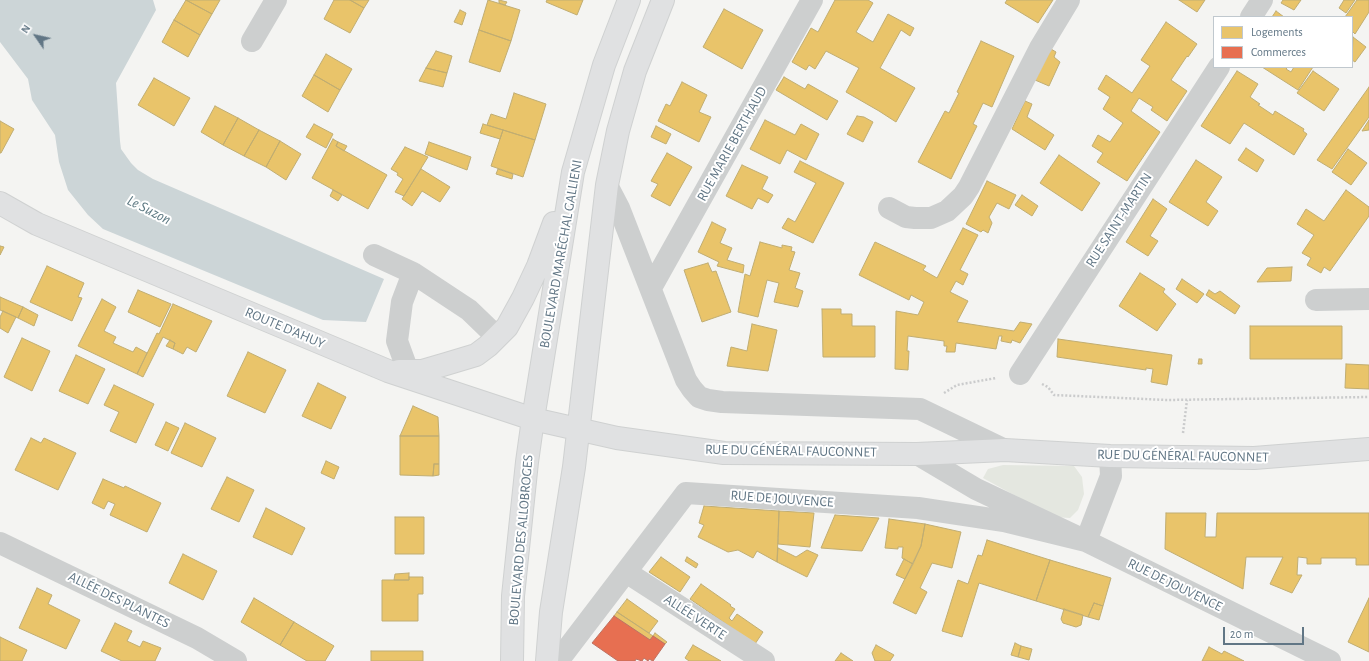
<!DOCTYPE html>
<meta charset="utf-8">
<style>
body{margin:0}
#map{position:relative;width:1369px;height:661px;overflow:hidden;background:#f4f4f2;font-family:"Alegreya Sans",sans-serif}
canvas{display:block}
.legend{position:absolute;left:1213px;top:16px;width:140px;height:52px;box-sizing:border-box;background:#fff;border:1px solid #c0c8ce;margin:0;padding:5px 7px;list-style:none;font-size:12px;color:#617685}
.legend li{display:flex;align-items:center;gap:8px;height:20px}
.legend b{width:20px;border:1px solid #c0c8ce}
.north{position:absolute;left:16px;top:16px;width:40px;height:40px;-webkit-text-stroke:3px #fff;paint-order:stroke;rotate:304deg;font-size:11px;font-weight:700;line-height:16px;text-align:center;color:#617685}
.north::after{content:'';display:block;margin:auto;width:14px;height:18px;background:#617685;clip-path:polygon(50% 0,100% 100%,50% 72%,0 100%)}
.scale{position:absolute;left:1223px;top:627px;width:81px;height:18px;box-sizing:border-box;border:2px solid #617685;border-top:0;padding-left:5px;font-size:12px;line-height:14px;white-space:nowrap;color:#617685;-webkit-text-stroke:3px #fff;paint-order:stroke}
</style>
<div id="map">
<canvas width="1369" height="661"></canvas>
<ul class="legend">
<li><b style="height:11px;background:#e9c46a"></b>Logements</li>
<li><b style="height:11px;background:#e76f51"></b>Commerces</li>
</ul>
<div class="north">N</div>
<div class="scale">20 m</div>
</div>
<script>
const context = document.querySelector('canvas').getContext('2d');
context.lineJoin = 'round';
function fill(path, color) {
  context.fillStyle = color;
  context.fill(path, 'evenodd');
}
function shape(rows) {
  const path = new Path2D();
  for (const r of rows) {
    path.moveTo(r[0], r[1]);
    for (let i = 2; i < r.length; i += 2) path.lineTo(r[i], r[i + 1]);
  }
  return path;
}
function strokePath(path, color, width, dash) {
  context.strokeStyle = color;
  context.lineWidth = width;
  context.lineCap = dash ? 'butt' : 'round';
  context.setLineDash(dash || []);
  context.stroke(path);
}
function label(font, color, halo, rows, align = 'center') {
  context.font = font + ' "Alegreya Sans",sans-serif';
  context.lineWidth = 4;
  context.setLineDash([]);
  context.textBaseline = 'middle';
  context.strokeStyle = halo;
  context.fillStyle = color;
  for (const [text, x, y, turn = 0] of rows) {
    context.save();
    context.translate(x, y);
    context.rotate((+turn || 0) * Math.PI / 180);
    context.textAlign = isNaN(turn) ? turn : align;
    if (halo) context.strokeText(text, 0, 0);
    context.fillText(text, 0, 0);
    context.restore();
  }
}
fill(shape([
 [1003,465,1074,466,1082,477,1084,494,1078,510,1070,518,1054,517,983,478,988,469]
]), '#e4e7e0');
fill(shape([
 [0,0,153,0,156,10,116,83,120,141,121,149,131,163,138,170,153,179,384,279,366,322,323,320,103,229,88,215,68,190,59,162,55,135,32,100,28,79,0,42]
]), '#ccd5d7');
const homes = shape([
 [186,0,220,0,212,14,186,0],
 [186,0,212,14,200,35,174,20,186,0],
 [334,0,350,0,364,8,350,33,324,19,334,0],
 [350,0,369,0,364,8,350,0],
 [488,0,520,10,511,41,479,30,488,0],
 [499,0,507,2,505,5,499,3,499,0],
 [547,0,583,0,577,15,546,2,547,0],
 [835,0,868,0,873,3,856,32,873,42,888,14,914,28,910,36,901,30,880,68,915,88,896,122,879,111,846,92,859,68,826,51,815,69,809,65,806,70,792,62,811,28,818,32,835,0],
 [1007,0,1053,0,1038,23,1005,3,1007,0],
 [1179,0,1205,0,1197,12,1179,0],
 [1283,0,1301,0,1294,10,1281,3,1283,0],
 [1344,0,1355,0,1346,13,1339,8,1344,0],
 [1357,0,1369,0,1369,12,1355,34,1352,31,1352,17,1345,17,1357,0],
 [724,9,763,30,742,69,703,47,724,9],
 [460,10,466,13,462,25,454,22,460,10],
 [1276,11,1284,17,1272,17,1276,11],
 [174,20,200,35,188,57,162,42,174,20],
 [1166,22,1197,44,1188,57,1187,56,1171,80,1187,91,1167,121,1151,110,1153,107,1139,98,1131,111,1160,132,1127,181,1097,162,1103,153,1092,146,1098,135,1110,142,1123,123,1103,109,1110,97,1098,89,1106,75,1132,93,1150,66,1141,60,1166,22],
 [479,30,511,41,500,72,469,62,479,30],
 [1353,37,1366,47,1355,62,1352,60,1353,37],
 [981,41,1014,56,992,107,983,103,973,124,977,126,951,179,918,162,945,111,949,113,959,93,957,92,981,41],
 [1051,49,1056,52,1054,57,1060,62,1049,86,1035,80,1051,49],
 [436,51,452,56,447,73,426,68,436,51],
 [326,54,352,69,340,90,314,75,326,54],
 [1262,67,1288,67,1286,69,1291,72,1294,67,1313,67,1298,90,1262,67],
 [426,68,447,73,443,87,419,81,426,68],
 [1237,71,1258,84,1250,97,1260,104,1258,105,1273,115,1275,111,1304,129,1303,131,1307,134,1294,155,1244,123,1230,144,1201,126,1237,71],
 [1313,71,1339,89,1324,111,1297,93,1313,71],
 [314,75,340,90,328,112,302,96,314,75],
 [784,77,805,89,808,84,838,101,827,120,776,90,784,77],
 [154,78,190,98,174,126,138,105,154,78],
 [682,82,707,95,699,112,711,117,699,142,658,121,666,104,670,106,682,82],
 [1369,87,1369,117,1332,169,1317,160,1369,87],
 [514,93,546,104,535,140,487,125,491,114,506,119,514,93],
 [1025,101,1032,104,1027,117,1054,135,1045,150,1012,129,1025,101],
 [215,106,238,118,223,145,201,132,215,106],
 [857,116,864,117,873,122,863,142,847,134,857,116],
 [238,118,259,130,244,156,223,145,238,118],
 [765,120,795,135,801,124,819,134,806,160,787,150,780,164,750,149,765,120],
 [1369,120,1369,130,1362,131,1369,120],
 [0,121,14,129,1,153,0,153,0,121],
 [314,124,333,134,326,148,306,137,314,124],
 [483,124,503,130,500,139,480,133,483,124],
 [656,126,671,134,666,144,651,137,656,126],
 [259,130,280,141,266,167,244,156,259,130],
 [503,130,535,140,523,177,491,166,503,130],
 [333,139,338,142,336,146,387,175,368,209,312,178,333,139],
 [280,141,301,154,286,180,266,167,280,141],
 [338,142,347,146,344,151,336,146,338,142],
 [429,142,471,157,467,170,425,154,429,142],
 [405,147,428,157,404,196,395,192,403,179,397,175,398,173,391,169,405,147],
 [1246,148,1264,160,1257,172,1238,160,1246,148],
 [1348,149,1367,163,1351,185,1332,172,1348,149],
 [667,153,692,167,670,206,651,196,658,184,651,181,667,153],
 [1059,155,1100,183,1082,211,1040,183,1059,155],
 [1196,160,1222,177,1206,202,1218,211,1208,226,1169,202,1196,160],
 [800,161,844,183,813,243,782,228,788,218,795,222,816,183,794,172,800,161],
 [742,165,768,177,762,189,773,195,768,203,758,198,752,209,726,196,742,165],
 [421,169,450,187,440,202,422,191,412,206,402,199,421,169],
 [498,169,513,174,512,179,496,174,498,169],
 [987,181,1016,195,1009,209,997,203,989,217,992,223,988,233,983,230,981,232,966,224,987,181],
 [333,190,342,195,338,201,330,196,333,190],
 [1346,190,1369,207,1369,216,1330,271,1324,267,1321,273,1307,265,1311,258,1302,253,1314,235,1297,224,1306,209,1324,221,1346,190],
 [1022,195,1038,206,1032,216,1015,205,1022,195],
 [1153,199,1167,209,1150,236,1158,241,1148,256,1126,242,1153,199],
 [712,222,726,229,720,243,732,248,727,260,744,265,743,273,717,266,719,262,698,252,712,222],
 [963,228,978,235,960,270,968,274,963,285,956,281,950,292,968,301,957,322,1014,331,1020,322,1032,324,1020,343,1012,340,1011,343,1001,341,1002,336,999,336,996,349,956,343,955,352,946,352,947,346,944,346,944,341,908,336,907,351,909,351,908,370,895,369,896,311,918,315,924,302,911,295,909,300,859,275,875,242,926,266,923,270,937,278,963,228],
 [760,242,782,248,782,245,792,247,791,251,795,252,789,270,800,273,795,288,803,291,798,307,774,302,779,283,767,280,758,317,738,312,745,274,750,276,760,242],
 [0,246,4,247,0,255,0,246],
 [708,263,712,272,716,271,731,312,702,322,684,270,708,263],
 [47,266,84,283,78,297,82,298,72,321,30,302,47,266],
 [1292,267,1291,281,1257,282,1267,268,1292,267],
 [1140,273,1165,289,1163,292,1176,304,1157,331,1119,306,1140,273],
 [1182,279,1204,294,1197,303,1176,289,1182,279],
 [138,290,171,304,160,327,128,312,138,290],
 [1209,290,1215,294,1220,291,1240,306,1235,314,1206,295,1209,290],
 [0,297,23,307,18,318,0,310,0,297],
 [102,299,116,307,104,331,116,337,113,343,133,352,136,347,147,353,137,374,78,346,102,299],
 [173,304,212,321,196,352,187,347,183,354,173,349,175,343,163,337,143,377,137,374,157,333,159,334,173,304],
 [23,307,38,315,34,326,18,318,23,307],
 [822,309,841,309,841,314,852,314,852,326,875,326,875,357,823,357,822,309],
 [3,311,16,317,8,333,0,328,0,317,3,311],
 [752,324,777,330,768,371,727,366,731,347,747,351,752,324],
 [1250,326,1342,326,1342,359,1250,359,1250,326],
 [22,338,50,351,32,391,4,377,22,338],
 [1058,339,1172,355,1167,385,1151,382,1153,369,1146,368,1146,370,1057,357,1058,339],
 [170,340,175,343,173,349,166,346,170,340],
 [248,352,286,370,265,413,227,396,248,352],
 [76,355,105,369,88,404,59,391,76,355],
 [1199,359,1202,359,1202,364,1198,364,1199,359],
 [1346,364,1369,365,1369,389,1345,388,1346,364],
 [318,383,346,397,331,429,302,416,318,383],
 [114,385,154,404,136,443,110,431,119,412,104,405,114,385],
 [413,406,438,417,439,436,400,436,413,406],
 [166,422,179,428,168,451,155,445,166,422],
 [185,423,216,438,202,467,171,453,185,423],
 [400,436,439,436,439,464,434,464,433,476,400,475,400,436],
 [31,438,41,443,44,438,76,453,58,490,15,470,31,438],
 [326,461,339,467,334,479,321,473,326,461],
 [434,464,439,464,439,475,433,476,434,464],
 [227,477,254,490,239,522,211,509,227,477],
 [103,479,124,488,125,486,161,503,147,532,110,515,115,504,108,501,104,509,92,503,103,479],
 [704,506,779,511,777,562,757,551,753,558,738,550,728,552,698,537,704,525,699,523,704,506],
 [266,508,305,528,292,555,253,537,266,508],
 [779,511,814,513,810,547,778,544,779,511],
 [1166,513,1206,513,1205,537,1216,537,1217,513,1369,513,1369,565,1356,565,1356,558,1321,558,1321,564,1307,564,1307,558,1298,557,1297,575,1302,575,1292,593,1270,584,1283,557,1246,557,1243,589,1165,549,1166,513],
 [835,515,879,518,862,551,821,548,835,515],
 [395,517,424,517,424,554,395,554,395,517],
 [889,519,925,524,921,546,913,564,902,558,903,547,898,547,898,549,885,548,889,519],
 [925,524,961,532,952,568,932,563,920,588,927,592,916,614,893,603,921,546,925,524],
 [987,540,1050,560,1036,601,979,583,962,637,942,631,958,580,968,584,978,555,982,556,987,540],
 [778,548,796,557,807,550,818,555,807,577,777,562,778,548],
 [183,554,217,571,203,600,169,583,183,554],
 [661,557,690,577,680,592,649,572,661,557],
 [687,557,698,564,696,568,685,561,687,557],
 [904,559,913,564,905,579,896,575,904,559],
 [1050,560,1111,578,1103,606,1094,603,1088,617,1036,601,1050,560],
 [409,573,409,580,394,580,395,574,409,573],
 [409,577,423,577,423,594,418,594,418,621,382,621,382,580,409,580,409,577],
 [701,584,731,605,730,606,735,609,729,618,732,621,737,614,763,632,755,644,690,599,701,584],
 [37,588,52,595,48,604,80,620,66,649,19,628,37,588],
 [254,598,294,622,280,645,241,622,254,598],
 [1369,598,1369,652,1348,642,1369,598],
 [627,599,658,621,649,633,617,612,627,599],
 [1094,603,1103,606,1099,620,1088,617,1094,603],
 [1064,609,1083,615,1081,625,1076,627,1063,623,1061,619,1064,609],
 [617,612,653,636,650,640,614,616,617,612],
 [294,622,334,646,325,661,307,661,280,645,294,622],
 [115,623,132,631,127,641,140,647,143,641,161,648,155,661,122,661,101,651,115,623],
 [655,633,667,642,665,644,653,636,655,633],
 [0,637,27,650,22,661,0,661,0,637],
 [1015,643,1021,646,1018,657,1011,655,1015,643],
 [693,645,721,661,689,661,685,658,693,645],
 [876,645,894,655,890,661,875,661,872,653,876,645],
 [1021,646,1032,649,1029,660,1018,657,1021,646],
 [1209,647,1222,654,1224,651,1244,661,1202,661,1209,647],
 [371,651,423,651,423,661,371,661,371,651],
 [841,653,853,661,835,661,841,653]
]);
fill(homes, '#e9c46a');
strokePath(homes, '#c0ad72', 1);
const shops = shape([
 [614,616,650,640,653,636,665,644,653,661,649,659,648,661,644,658,642,661,636,659,635,661,618,661,592,643,614,616]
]);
fill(shops, '#e76f51');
strokePath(shops, '#bf7161', 1);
const major = shape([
 [0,203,37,224,388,371,533,419,617,438,724,453,917,454,1005,450,1110,456,1254,458,1369,449],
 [399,371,422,371,446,364,476,355,488,346,507,327,523,298,538,266,554,223],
 [512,661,513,596,527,462,533,419,573,172,604,65,629,0],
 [547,661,551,612,574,467,607,185,618,131,635,71,663,0]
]);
strokePath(major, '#cfd1d1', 24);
strokePath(shape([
 [1042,384,1048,387,1054,395,1167,400,1369,397],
 [944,393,957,385,996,378],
 [1183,433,1187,400]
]), '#cacbcc', 2.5, [2, 2]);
strokePath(shape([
 [1251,17,1262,0],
 [252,41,276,0],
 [607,185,619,208,686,380,692,389,699,397,708,400,722,402,920,409,1005,450],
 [889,208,906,217,915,218,931,218,947,211,963,196,969,187,1040,48,1069,0],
 [374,255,413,273,469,310,497,337],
 [651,288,812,0],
 [1316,300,1369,299],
 [408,371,397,341,402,302,413,273],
 [1020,374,1219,67],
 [917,454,976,489,1086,541,1330,661],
 [1086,541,1111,476,1110,456],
 [0,543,197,638,236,661],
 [626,572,764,661],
 [558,661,686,493,918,508,1004,521,1086,541]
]), '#cdcfcf', 22);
strokePath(major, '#e0e1e2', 22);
label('14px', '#617685', '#fff', [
 ["RUE MARIE BERTHAUD",732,144,-61],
 ["RUE SAINT-MARTIN",1119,220,-57],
 ["BOULEVARD MARÉCHAL GALLIENI",561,254,-80],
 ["ROUTE D'AHUY",285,328,23],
 ["RUE DU GÉNÉRAL FAUCONNET",791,451,1],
 ["RUE DU GÉNÉRAL FAUCONNET",1183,456,1],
 ["RUE DE JOUVENCE",782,499,4],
 ["BOULEVARD DES ALLOBROGES",521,540,-85],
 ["RUE DE JOUVENCE",1175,585,26],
 ["ALLÉE DES PLANTES",119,600,26],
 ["ALLÉE VERTE",695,617,33]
]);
label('italic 15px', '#5d7982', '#fff', [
 ["Le Suzon",149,210,27]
]);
</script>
